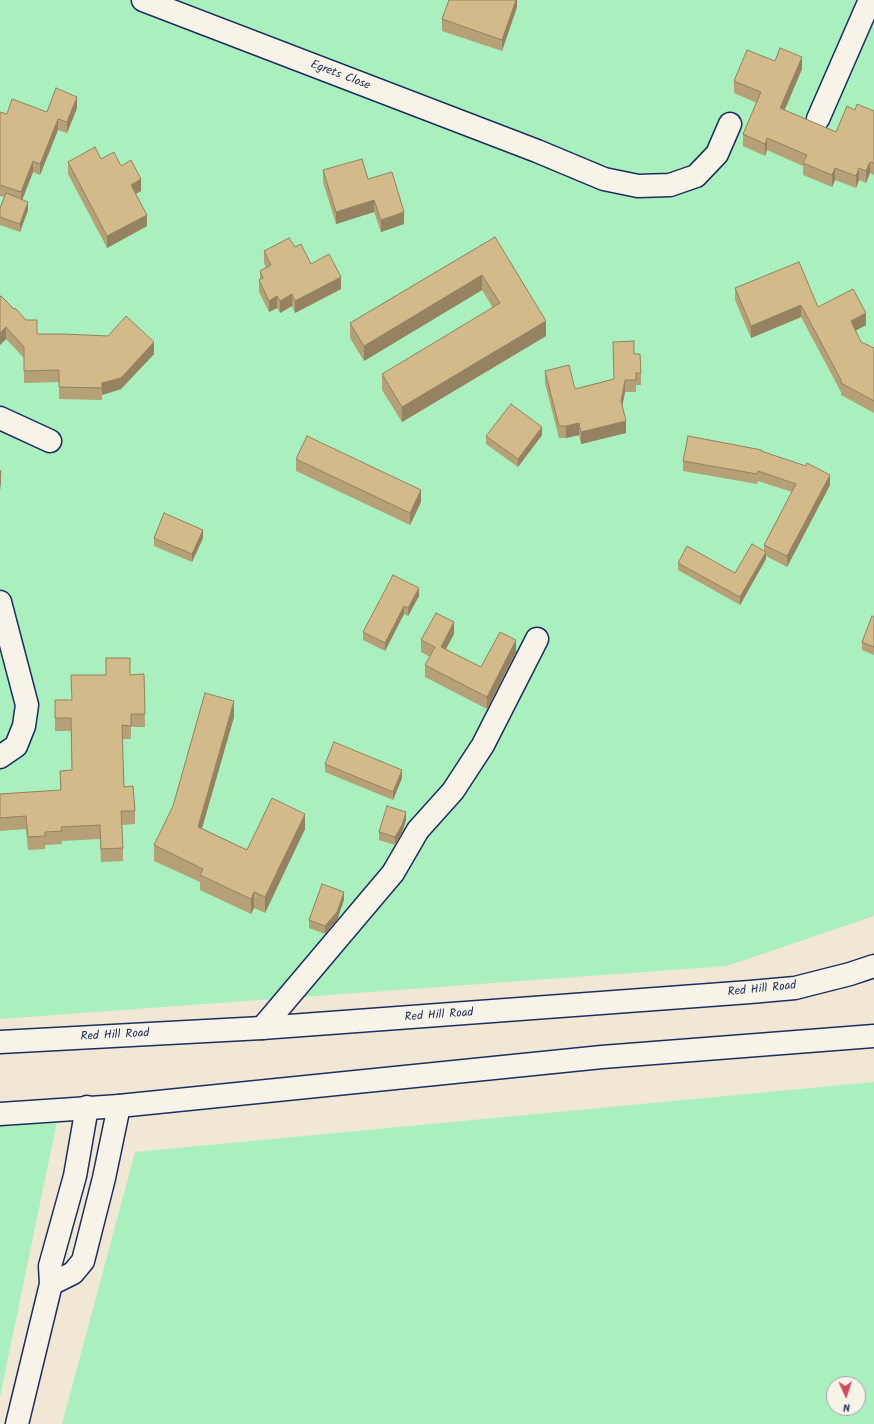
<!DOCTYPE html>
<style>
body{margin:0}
#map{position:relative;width:874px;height:1424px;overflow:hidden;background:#f0e8d5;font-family:Kalam,sans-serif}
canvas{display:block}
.north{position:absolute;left:826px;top:1376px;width:40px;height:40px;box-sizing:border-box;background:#f7f3e8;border:1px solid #9fa5b1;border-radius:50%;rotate:177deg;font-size:11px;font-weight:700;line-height:16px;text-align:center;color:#1b2f5e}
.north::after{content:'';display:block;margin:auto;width:14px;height:18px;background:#d1495b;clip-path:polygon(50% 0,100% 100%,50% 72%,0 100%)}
</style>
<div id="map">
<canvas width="874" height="1424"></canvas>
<div class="north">N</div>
</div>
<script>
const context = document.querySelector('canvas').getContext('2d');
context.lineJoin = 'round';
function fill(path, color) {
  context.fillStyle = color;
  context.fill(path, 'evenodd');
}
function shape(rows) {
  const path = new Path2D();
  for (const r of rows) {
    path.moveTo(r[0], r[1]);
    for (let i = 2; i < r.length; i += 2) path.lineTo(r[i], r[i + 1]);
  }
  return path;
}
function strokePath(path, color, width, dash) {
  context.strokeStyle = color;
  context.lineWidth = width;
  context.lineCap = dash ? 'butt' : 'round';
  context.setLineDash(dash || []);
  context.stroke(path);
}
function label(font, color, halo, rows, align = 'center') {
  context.font = font + ' Kalam,sans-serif';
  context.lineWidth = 3.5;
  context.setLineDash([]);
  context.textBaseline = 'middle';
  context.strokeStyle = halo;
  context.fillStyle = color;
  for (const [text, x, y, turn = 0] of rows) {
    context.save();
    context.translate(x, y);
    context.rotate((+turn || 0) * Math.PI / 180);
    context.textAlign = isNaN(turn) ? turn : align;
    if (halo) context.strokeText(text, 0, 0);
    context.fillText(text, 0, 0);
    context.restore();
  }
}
fill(shape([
 [0,0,874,0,874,916,727,966,0,1019],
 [874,1082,874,1424,62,1424,135,1152],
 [834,1384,858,1384,858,1408,834,1408],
 [61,1102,0,1397,0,1106]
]), '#a9f0be');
const minor = shape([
 [143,0,537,151,604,179,638,186,670,185,696,176,717,154,730,124],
 [818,119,870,0],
 [0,418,50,441],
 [0,602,27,705,24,726,16,746,0,757],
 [262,1028,393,873,418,830,453,791,483,745,537,639],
 [51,1284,73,1273,83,1261,104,1178,119,1106],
 [17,1424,51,1284,50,1266,75,1176,87,1107]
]);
const major = shape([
 [0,1042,262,1028,750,992,795,988,850,974,874,966],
 [0,1114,119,1106,602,1057,874,1036]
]);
strokePath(minor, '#1b2f5e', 25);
strokePath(major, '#1b2f5e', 25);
strokePath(minor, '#f7f3e8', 22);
strokePath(major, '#f7f3e8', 22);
fill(shape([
 [517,0,517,7,502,51,442,31,442,19],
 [775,61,802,69,785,110,836,132,855,110,874,111,874,175,870,173,866,183,859,180,856,188,835,180,832,187,803,175,803,166,767,150,765,156,743,146,743,134,757,103,734,93,734,81],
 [77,108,67,133,58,130,40,175,33,172,22,199,28,210,20,232,0,225,0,208,4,197,0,196,0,112,7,114,47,112],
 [101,159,121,166,141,191,136,194,147,226,107,248,68,174,68,162],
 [323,170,368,179,404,224,381,232,374,212,336,224,323,182],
 [495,237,546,336,402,422,382,390,382,374,493,308,482,290,364,361,350,338,350,323],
 [295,247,311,264,341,289,295,313,292,306,280,313,277,308,269,312,259,292,259,280,260,279,260,271,266,267,264,263,264,251],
 [735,288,818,307,866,325,855,331,861,342,874,348,874,413,841,395,841,392,801,317,751,338,735,300],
 [0,297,37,334,154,354,121,389,102,395,102,400,59,399,59,382,24,383,24,358,6,339,0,345],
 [613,342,634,354,641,373,641,385,636,385,636,392,625,392,622,406,626,433,581,444,579,435,566,438,559,438,545,383,545,371,575,389,614,379],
 [542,435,518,467,486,444,486,436],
 [762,451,830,485,787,567,766,556,766,559,740,605,678,570,678,563,735,573,764,551,764,545,792,492,758,481,757,484,683,471,683,461],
 [296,459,421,502,410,525,296,471],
 [154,538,203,538,192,562,154,546],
 [419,596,408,616,404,614,385,651,363,640,363,632],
 [874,617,874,655,862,650,862,642],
 [454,634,446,649,481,667,516,652,487,709,425,677,425,665,430,657,421,652,421,640],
 [144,674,145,727,131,727,131,739,122,739,124,787,135,811,135,824,122,825,123,848,123,861,101,862,100,839,62,841,62,844,45,845,45,849,28,850,26,829,0,831,0,794,60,790,60,771,72,770,71,731,55,731,55,700,71,700,130,675],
 [234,717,202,828,247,850,305,829,265,913,254,908,251,914,200,890,200,882,154,861,154,845],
 [325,764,402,778,393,800,325,772],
 [406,820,402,833,395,845,379,840,379,832],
 [344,900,337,920,325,934,309,928,309,920]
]), '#b5a077');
fill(shape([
 [516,0,517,0,517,7,502,51,502,40],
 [802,57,802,69,780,120,780,108],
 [77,97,77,108,67,133,67,122],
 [58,119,58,130,40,175,40,164],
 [767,138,767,150,765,156,765,144],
 [33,161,33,172,21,203,21,192],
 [870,162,870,173,866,183,866,171],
 [835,168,835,180,832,187,832,175],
 [859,168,859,180,856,188,856,176],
 [141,179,141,191,131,196,131,185],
 [374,200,374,212,336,224,336,212],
 [28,202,28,210,20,232,20,224],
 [404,212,404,224,381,232,381,220],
 [147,215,147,226,107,248,107,236],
 [482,275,482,290,364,361,364,346],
 [341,277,341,289,295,313,295,301],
 [292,294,292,306,280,313,280,301],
 [277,296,277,308,269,312,269,301],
 [801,305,801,317,751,338,751,326],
 [866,313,866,325,851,333,851,321],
 [546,321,546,336,402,422,402,407],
 [6,327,6,339,0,345,0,333],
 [154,342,154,354,121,389,102,395,102,383],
 [625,380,625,392,621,413,621,401],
 [626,421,626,433,581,444,581,432],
 [579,423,579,435,566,438,566,426],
 [542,427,542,435,518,467,518,459],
 [1,471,1,483,0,491,0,479],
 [830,475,830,485,787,567,787,556],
 [421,490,421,502,410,525,410,513],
 [203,530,203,538,192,562,192,554],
 [766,552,766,559,740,605,740,597],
 [419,588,419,596,408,616,408,608],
 [404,606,404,614,385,651,385,643],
 [454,622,454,634,441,658,441,647],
 [516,640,516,652,487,709,487,697],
 [234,701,234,717,198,842,198,827],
 [402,770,402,778,393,800,393,792],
 [406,812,406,820,402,833,395,845,395,837],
 [305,814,305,829,265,913,265,897],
 [254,892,254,908,251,914,251,899],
 [344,892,344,900,337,920,325,934,325,926]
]), '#948261');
const building = shape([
 [449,0,516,0,502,40,442,19,449,0],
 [780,48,802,57,780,108,836,132,847,106,855,110,857,104,874,111,874,163,870,162,866,171,859,168,856,176,835,168,832,175,803,163,807,155,767,138,765,144,743,134,761,92,734,81,747,50,775,61,780,48],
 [56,88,77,97,67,122,58,119,40,164,33,161,21,192,0,185,0,112,7,114,12,99,47,112,56,88],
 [95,147,101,159,114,152,121,166,131,160,141,179,131,185,147,215,107,236,68,162,95,147],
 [362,159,368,179,392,172,404,212,381,220,374,200,336,212,323,170,362,159],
 [6,193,28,202,20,224,0,217,0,208,6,193],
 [495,237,546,321,402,407,382,374,500,303,482,275,364,346,350,323,495,237],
 [289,238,295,247,301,244,311,264,329,254,341,277,295,301,292,294,280,301,277,296,269,301,259,280,263,278,260,271,271,265,264,251,289,238],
 [799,262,818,307,853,289,866,313,851,321,861,342,874,348,874,401,841,383,841,380,801,305,751,326,735,288,799,262],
 [1,296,14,309,15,308,26,320,37,320,37,334,63,334,108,336,126,316,154,342,121,378,102,383,102,388,59,387,59,370,24,371,24,347,6,327,0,333,0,297,1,296],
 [634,341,634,354,640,354,641,373,636,373,636,380,625,380,621,401,626,421,581,432,579,423,566,426,559,426,545,371,569,365,575,389,614,379,613,342,634,341],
 [511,404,542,427,518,459,486,436,511,404],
 [307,436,421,490,410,513,296,459,307,436],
 [688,436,762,450,761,451,806,466,807,463,830,475,787,556,764,545,796,484,758,471,757,474,683,461,688,436],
 [0,471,1,471,0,479,0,471],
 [164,513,203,530,192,554,154,538,164,513],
 [752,544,766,552,740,597,678,563,687,546,735,573,752,544],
 [393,575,419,588,408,608,404,606,385,643,363,632,393,575],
 [436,613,454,622,441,647,481,667,500,632,516,640,487,697,425,665,435,647,421,640,436,613],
 [872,616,874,617,874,647,862,642,872,616],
 [106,658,130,658,130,675,144,674,145,714,131,714,131,726,122,725,124,787,133,786,135,811,121,811,123,848,101,849,100,825,61,827,62,831,45,832,45,836,28,837,26,816,0,818,0,794,61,790,60,771,72,770,71,718,55,718,55,700,72,700,71,675,106,675,106,658],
 [205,693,234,701,198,827,247,850,272,798,305,814,265,897,254,892,251,899,200,875,203,869,154,845,173,806,205,693],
 [334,742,402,770,393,792,325,764,334,742],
 [387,806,406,812,402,825,395,837,379,832,387,806],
 [322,884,344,892,337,912,325,926,309,920,322,884]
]);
fill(building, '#d3ba8a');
strokePath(building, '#948261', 1);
label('12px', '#1b2f5e', '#f7f3e8', [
 ["Egrets Close",340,76,21],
 ["Red Hill Road",762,990,-6],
 ["Red Hill Road",439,1016,-4],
 ["Red Hill Road",115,1036,-3]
]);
</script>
